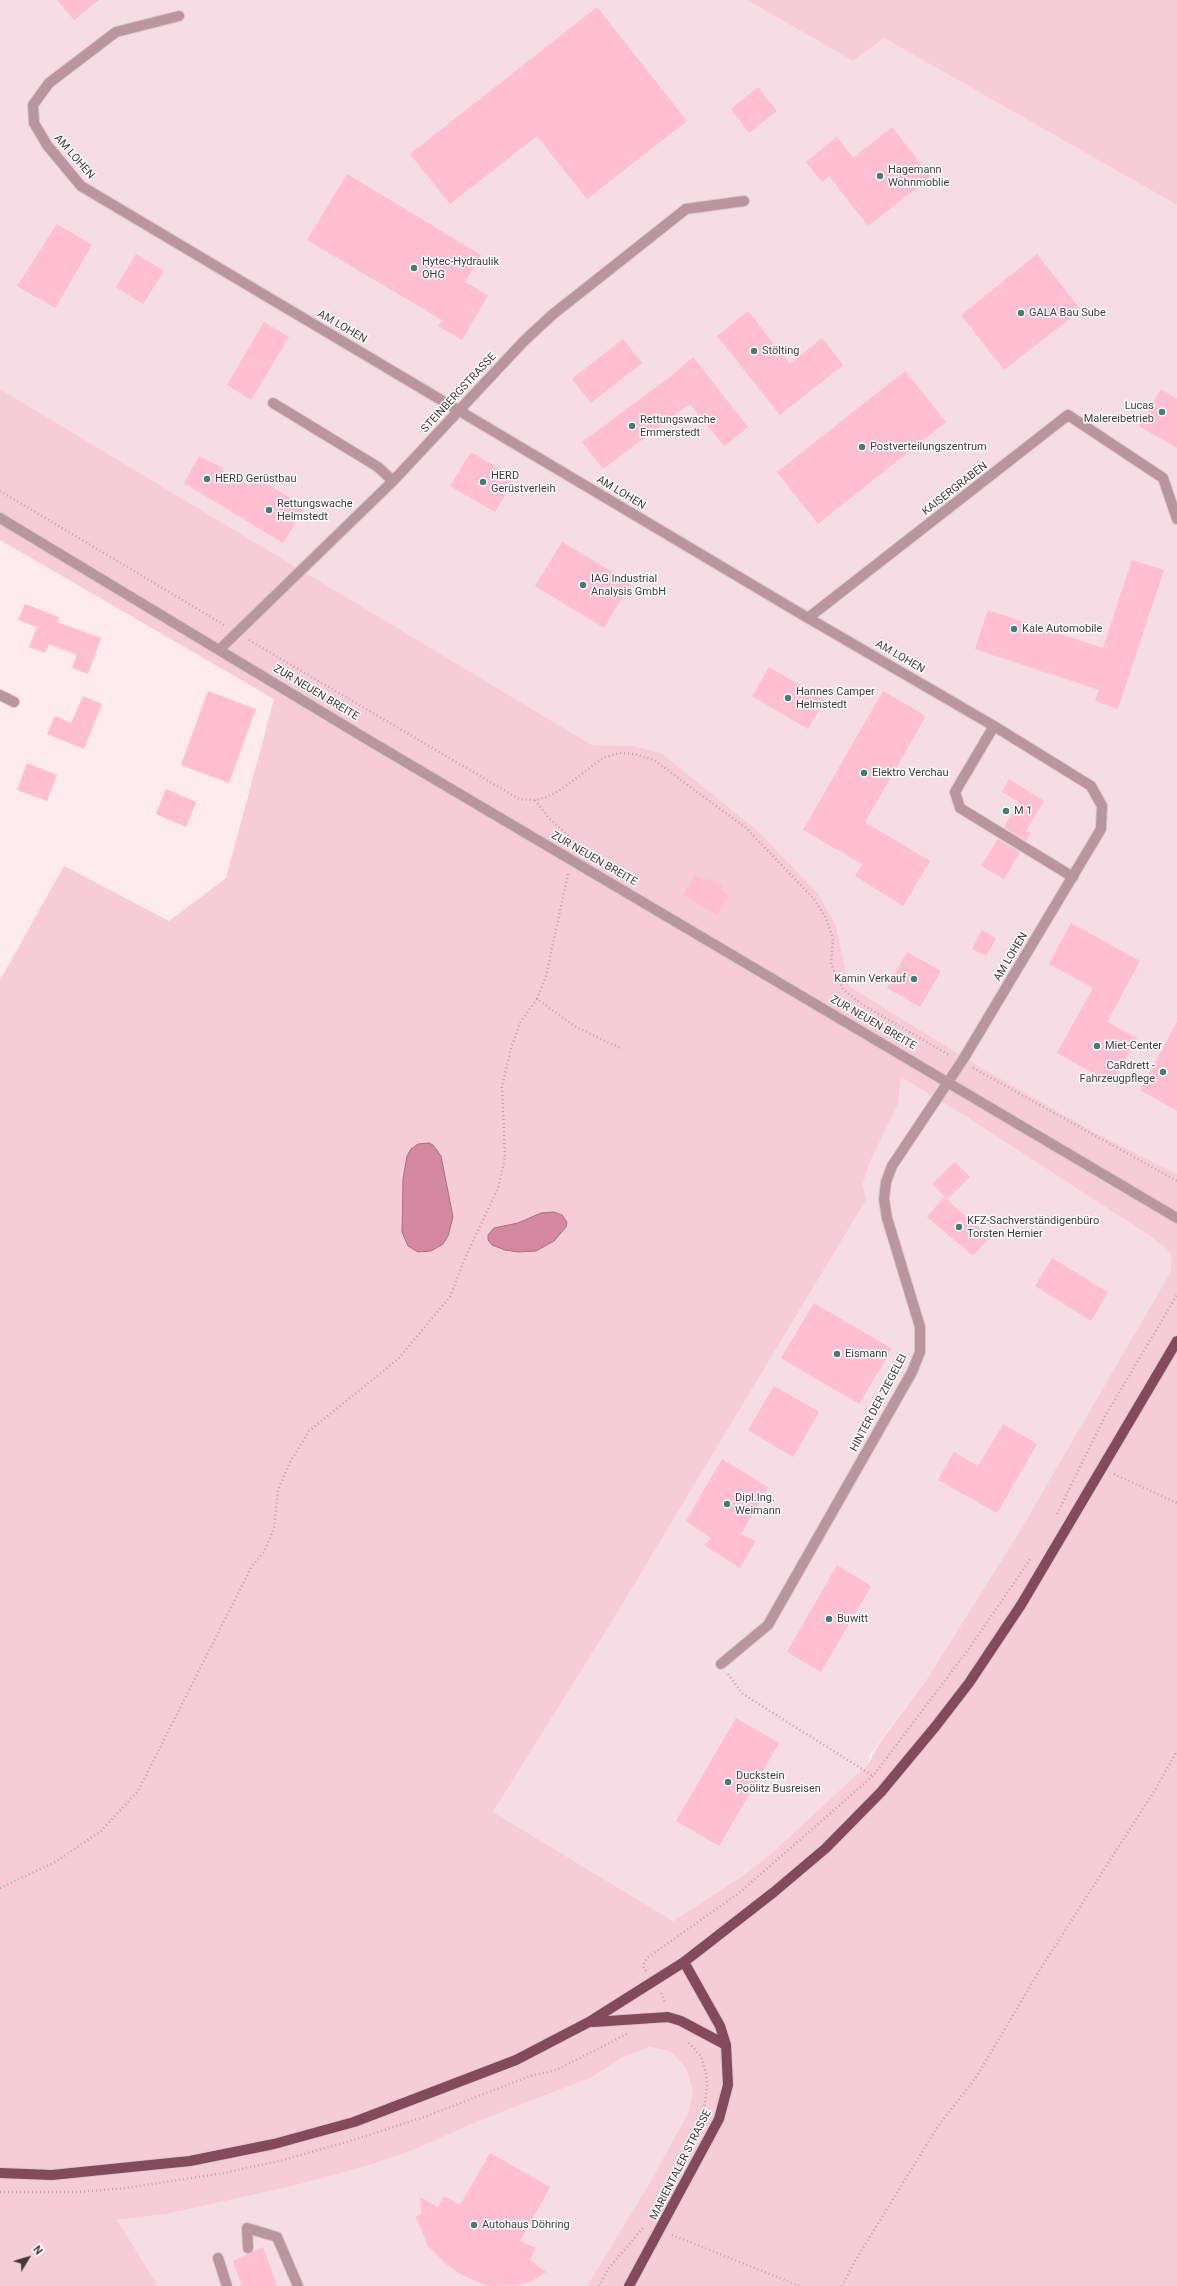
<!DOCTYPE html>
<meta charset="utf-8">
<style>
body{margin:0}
#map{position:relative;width:1177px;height:2286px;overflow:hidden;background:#feebf0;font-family:Roboto,sans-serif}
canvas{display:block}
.north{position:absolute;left:8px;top:2238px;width:40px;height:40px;-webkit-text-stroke:3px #fff;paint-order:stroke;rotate:52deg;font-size:11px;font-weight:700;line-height:16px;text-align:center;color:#413a3c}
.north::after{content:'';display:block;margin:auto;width:14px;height:18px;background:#413a3c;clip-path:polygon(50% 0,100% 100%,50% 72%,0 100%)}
</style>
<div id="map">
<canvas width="1177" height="2286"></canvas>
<div class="north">N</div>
</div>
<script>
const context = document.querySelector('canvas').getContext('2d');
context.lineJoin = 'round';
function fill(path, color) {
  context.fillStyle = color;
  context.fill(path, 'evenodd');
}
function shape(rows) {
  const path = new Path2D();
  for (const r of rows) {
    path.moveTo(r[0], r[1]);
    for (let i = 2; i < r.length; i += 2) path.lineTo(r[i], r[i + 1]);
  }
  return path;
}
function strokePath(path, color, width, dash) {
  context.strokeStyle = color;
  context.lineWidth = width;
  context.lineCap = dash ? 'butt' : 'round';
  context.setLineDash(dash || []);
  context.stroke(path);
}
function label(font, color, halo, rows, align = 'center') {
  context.font = font + ' Roboto,sans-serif';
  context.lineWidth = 3;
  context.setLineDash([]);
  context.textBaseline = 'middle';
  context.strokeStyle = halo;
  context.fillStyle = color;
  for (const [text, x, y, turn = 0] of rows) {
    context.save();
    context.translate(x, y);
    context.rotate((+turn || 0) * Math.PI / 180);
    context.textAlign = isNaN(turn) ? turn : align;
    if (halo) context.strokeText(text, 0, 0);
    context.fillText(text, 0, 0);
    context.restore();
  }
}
fill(shape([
 [0,0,747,0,853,61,884,38,1177,205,1177,1174,1096,1133,980,1067,849,986,836,926,632,746,592,745,0,389],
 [901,1077,965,1116,1147,1234,1166,1248,1172,1257,1170,1273,1018,1534,927,1679,868,1757,869,1763,772,1853,741,1877,673,1921,493,1812,611,1623,866,1200,863,1184,868,1166,898,1104],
 [649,2047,671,2052,686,2068,693,2091,688,2113,652,2181,587,2286,158,2286,116,2220,166,2214,370,2165,413,2150,481,2120,590,2078,625,2056]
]), '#f6dce4');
fill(shape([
 [747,0,1177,0,1177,205,884,38,853,61],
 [0,389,592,745,632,746,661,753,759,832,818,894,836,926,849,986,980,1067,1096,1133,1177,1174,1177,2286,587,2286,651,2181,688,2113,693,2091,686,2068,671,2052,650,2047,625,2056,590,2078,481,2120,413,2150,370,2165,292,2186,166,2214,117,2220,158,2286,0,2286,0,980,64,866,169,921,226,878,274,699,0,540],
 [901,1077,965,1116,1147,1234,1166,1248,1172,1257,1170,1273,1018,1534,927,1679,879,1744,869,1763,772,1853,741,1877,673,1921,493,1812,611,1623,866,1200,863,1184,868,1166,898,1104]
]), '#f7ccd9');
const water = shape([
 [429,1143,433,1145,441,1156,453,1217,448,1236,443,1244,431,1251,418,1252,408,1246,402,1232,403,1179,407,1156,411,1149,418,1144,429,1143],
 [554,1212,562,1215,567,1222,566,1227,554,1241,536,1251,518,1252,505,1250,492,1245,488,1240,488,1235,494,1228,518,1223,541,1213,554,1212]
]);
fill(water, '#d588a1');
strokePath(water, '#a97183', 1);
fill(shape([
 [57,0,99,0,74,20],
 [597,7,687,121,587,199,537,136,450,204,410,154],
 [758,87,777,111,749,133,731,109],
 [892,127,931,177,868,226,829,176,822,182,806,162,837,137,853,158],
 [347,174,481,255,465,282,488,295,462,340,438,326,442,320,307,240],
 [57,224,92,245,55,308,17,286],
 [136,254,164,271,143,304,116,287],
 [1037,254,1081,310,1004,370,961,315],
 [748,311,790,364,822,338,843,365,780,415,717,336],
 [264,322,289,337,251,400,227,385],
 [623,339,642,363,591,403,572,379],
 [693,357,748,427,724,446,690,404,603,469,582,442,670,377],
 [905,371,946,422,818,524,777,472],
 [1161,389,1177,399,1177,448,1139,426],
 [471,452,515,478,495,512,450,486],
 [199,456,223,468,222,470,250,486,256,477,305,507,283,543,184,483],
 [562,542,631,583,604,628,535,586],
 [1132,560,1164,570,1118,709,1095,701,1099,690,975,649,988,610,1103,648],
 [25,604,59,617,57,622,101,638,88,674,72,668,77,655,49,644,45,653,29,647,37,627,18,620],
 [769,667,825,700,808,729,752,696],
 [208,691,256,709,229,783,181,765],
 [883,691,926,716,865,822,930,861,903,906,855,876,862,864,803,830],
 [83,696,102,704,84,749,47,734,55,716,71,723],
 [27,763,57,775,47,801,17,790],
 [1009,779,1044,801,1026,831,1031,833,1026,841,1004,827,1019,802,1002,792],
 [166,789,196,802,186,827,156,814],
 [998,839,1020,852,1004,879,981,866],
 [695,875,706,881,708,878,723,886,721,890,728,895,717,915,683,895],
 [1071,923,1140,961,1107,1022,1137,1038,1112,1084,1057,1053,1093,988,1049,964],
 [982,930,996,938,986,956,972,949],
 [907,952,941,971,920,1007,887,988],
 [1177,1022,1177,1111,1140,1090],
 [955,1162,970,1177,947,1199,932,1184],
 [944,1197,990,1237,973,1256,927,1217],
 [1052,1258,1108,1292,1091,1321,1035,1286],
 [814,1303,892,1349,859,1404,781,1358],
 [774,1386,819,1412,793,1457,748,1430],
 [1003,1424,1037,1444,997,1513,938,1480,954,1452,978,1466],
 [722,1459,768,1487,741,1534,756,1541,740,1568,704,1545,711,1538,686,1521],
 [837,1565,871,1586,821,1672,787,1652],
 [736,1718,779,1743,719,1846,676,1821],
 [490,2153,550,2187,520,2241,536,2248,530,2260,546,2272,532,2281,520,2285,488,2286,462,2275,447,2265,428,2246,416,2217,421,2214,420,2197,438,2207,444,2196,460,2205],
 [263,2247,277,2286,242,2286,233,2261]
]), '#ffbed2');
const minor = shape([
 [179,16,116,32,49,83,33,105,34,123,47,145,81,186,808,618,994,726,1091,786,1102,806,1101,829,964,1058,892,1166,886,1182,884,1199,887,1218,920,1327,920,1352,912,1372,768,1625,721,1664],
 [273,403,378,467,393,481],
 [0,518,370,741,1177,1218],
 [808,618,1068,415,1163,478,1177,519],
 [220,649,393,481,524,341,552,315,686,209,744,201],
 [0,695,14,702],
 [994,726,955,792,960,808,1073,877],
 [248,2248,247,2228,277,2237,298,2286],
 [218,2258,227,2286]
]);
const major = shape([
 [593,2022,668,2017,681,2021,726,2045],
 [0,2173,52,2175,190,2161,274,2144,354,2122,516,2060,589,2022,684,1962,774,1892,826,1848,881,1792,935,1727,969,1683,1021,1605,1177,1341],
 [629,2286,719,2119,728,2085,726,2045,720,2026,684,1962]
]);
strokePath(minor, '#d8c8cc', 12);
strokePath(major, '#d8c8cc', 12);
strokePath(shape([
 [0,491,226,626],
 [249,640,519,799,535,800,547,797,559,791,603,758,619,753,635,754,654,760,746,828,814,899,826,918,833,939,831,964,843,989,860,1003,949,1055],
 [535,800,548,817,572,839,574,846],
 [568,874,546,976,537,999,576,1027,620,1048],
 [973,1068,1177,1181],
 [1114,1474,1177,1503],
 [1057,1514,1104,1418,1177,1295],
 [728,1674,743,1694,873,1776],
 [0,1888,55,1862,101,1831,138,1791,252,1566,264,1552,274,1529,278,1490,289,1464,309,1431,398,1359,450,1297,465,1258,498,1188,505,1157,502,1087,511,1048,521,1021,537,999],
 [646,1971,643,1966,647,1958,739,1893,873,1776,968,1650,1031,1558],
 [661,1993,665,2003],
 [0,2192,77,2192,126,2188,224,2173,283,2160,360,2138,427,2116,530,2076,556,2070,627,2034],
 [658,2199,699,2119,705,2104,707,2086,706,2073,701,2056,687,2041],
 [672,2235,800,2286],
 [599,2286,609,2268,643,2228],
 [842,2286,855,2261,938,2126,977,2076,1038,1973,1158,1785,1177,1751]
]), '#b6a7ab', 2.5, [1, 3]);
strokePath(minor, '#b8959f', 10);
strokePath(major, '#83495d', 10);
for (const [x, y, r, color] of [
 [880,176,4,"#3e8174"],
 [414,268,4,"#3e8174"],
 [1021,313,4,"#3e8174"],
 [754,351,4,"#3e8174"],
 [1162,412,4,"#3e8174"],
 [632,426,4,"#3e8174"],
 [862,447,4,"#3e8174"],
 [207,479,4,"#3e8174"],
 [483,482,4,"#3e8174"],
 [269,510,4,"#3e8174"],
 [583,585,4,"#3e8174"],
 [1014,629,4,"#3e8174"],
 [788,698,4,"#3e8174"],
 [864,773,4,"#3e8174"],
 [1006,811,4,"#3e8174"],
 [914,979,4,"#3e8174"],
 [1097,1046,4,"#3e8174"],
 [1163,1072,4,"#3e8174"],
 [959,1227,4,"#3e8174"],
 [837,1354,4,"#3e8174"],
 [727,1504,4,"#3e8174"],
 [829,1619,4,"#3e8174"],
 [728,1782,4,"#3e8174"],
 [474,2225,4,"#3e8174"]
]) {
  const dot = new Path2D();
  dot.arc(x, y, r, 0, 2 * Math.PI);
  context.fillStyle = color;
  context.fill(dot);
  strokePath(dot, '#fff', 1.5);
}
label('11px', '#413a3c', '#fff', [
 ["AM LOHEN",74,157,49],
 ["AM LOHEN",342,327,30],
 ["STEINBERGSTRASSE",459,393,-47],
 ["KAISERGRABEN",955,489,-38],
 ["AM LOHEN",621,493,31],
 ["AM LOHEN",900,657,30],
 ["ZUR NEUEN BREITE",316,693,31],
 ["ZUR NEUEN BREITE",594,859,30],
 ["AM LOHEN",1011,957,-59],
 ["ZUR NEUEN BREITE",873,1023,30],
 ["HINTER DER ZIEGELEI",879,1403,-62],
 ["MARIENTALER STRASSE",681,2165,-63]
]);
label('11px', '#413a3c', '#fff', [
 ["Hagemann",888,170],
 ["Wohnmoblie",888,183],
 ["Hytec-Hydraulik",422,262],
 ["OHG",422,275],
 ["GALA Bau Sube",1029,313],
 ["Stölting",762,351],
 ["Lucas",1154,406,"right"],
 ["Malereibetrieb",1154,419,"right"],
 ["Rettungswache",640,420],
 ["Emmerstedt",640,433],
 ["Postverteilungszentrum",870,447],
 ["HERD",491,476],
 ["Gerüstverleih",491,489],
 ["HERD Gerüstbau",215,479],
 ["Rettungswache",277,504],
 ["Helmstedt",277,517],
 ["IAG Industrial",591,579],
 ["Analysis GmbH",591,592],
 ["Kale Automobile",1022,629],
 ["Hannes Camper",796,692],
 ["Helmstedt",796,705],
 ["Elektro Verchau",872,773],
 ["M 1",1014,811],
 ["Kamin Verkauf",906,979,"right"],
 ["Miet-Center",1105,1046],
 ["CaRdrett -",1155,1066,"right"],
 ["Fahrzeugpflege",1155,1079,"right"],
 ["KFZ-Sachverständigenbüro",967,1221],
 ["Torsten Hernier",967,1234],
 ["Eismann",845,1354],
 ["Dipl.Ing.",735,1498],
 ["Weimann",735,1511],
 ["Buwitt",837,1619],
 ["Duckstein",736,1776],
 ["Poölitz Busreisen",736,1789],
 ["Autohaus Döhring",482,2225]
], 'left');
</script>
